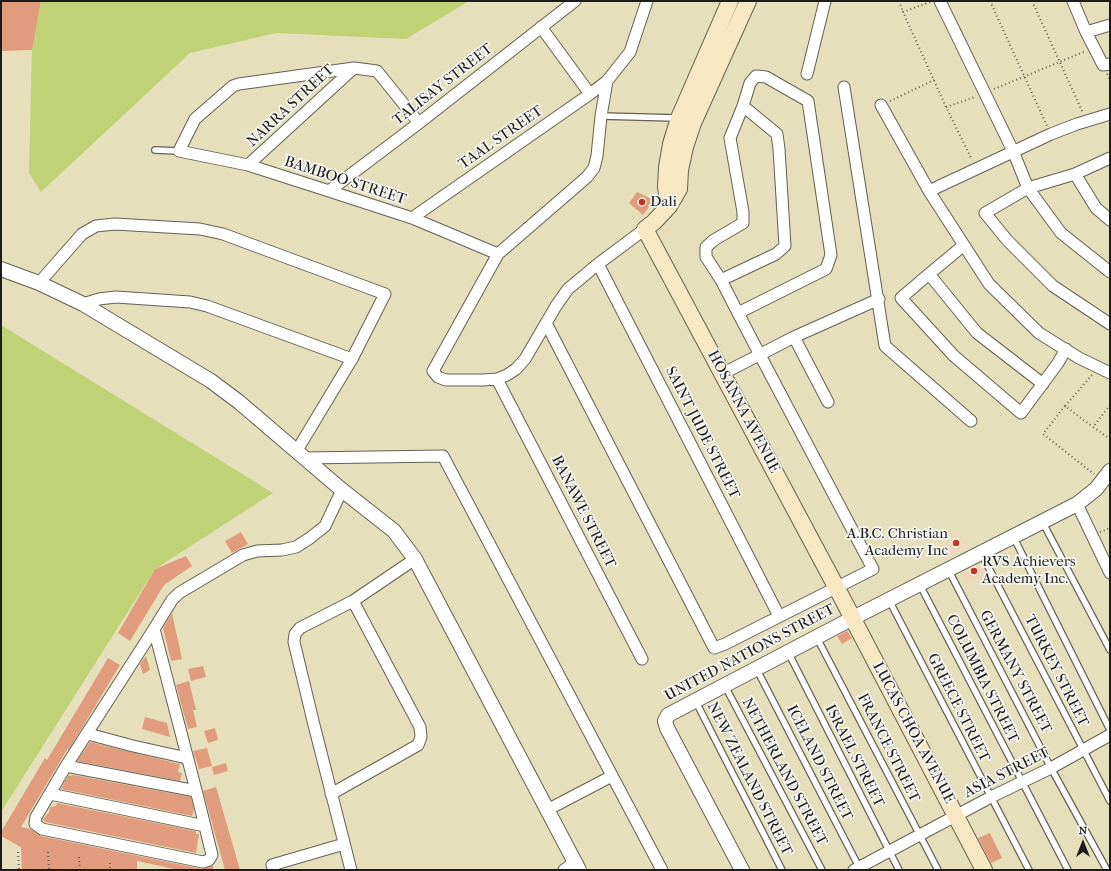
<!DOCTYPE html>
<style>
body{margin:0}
#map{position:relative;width:1111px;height:871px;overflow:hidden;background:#e6dfbb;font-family:"IM FELL French Canon",serif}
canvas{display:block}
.frame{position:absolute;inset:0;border:2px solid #1c1c1c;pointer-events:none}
.north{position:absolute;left:1063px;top:823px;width:40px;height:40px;-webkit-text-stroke:3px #f6f6f2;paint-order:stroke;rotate:0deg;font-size:11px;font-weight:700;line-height:16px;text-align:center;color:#1c1c1c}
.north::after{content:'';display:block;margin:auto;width:14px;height:18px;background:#1c1c1c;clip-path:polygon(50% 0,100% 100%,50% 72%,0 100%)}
</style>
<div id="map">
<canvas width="1111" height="871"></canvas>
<div class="frame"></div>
<div class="north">N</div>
</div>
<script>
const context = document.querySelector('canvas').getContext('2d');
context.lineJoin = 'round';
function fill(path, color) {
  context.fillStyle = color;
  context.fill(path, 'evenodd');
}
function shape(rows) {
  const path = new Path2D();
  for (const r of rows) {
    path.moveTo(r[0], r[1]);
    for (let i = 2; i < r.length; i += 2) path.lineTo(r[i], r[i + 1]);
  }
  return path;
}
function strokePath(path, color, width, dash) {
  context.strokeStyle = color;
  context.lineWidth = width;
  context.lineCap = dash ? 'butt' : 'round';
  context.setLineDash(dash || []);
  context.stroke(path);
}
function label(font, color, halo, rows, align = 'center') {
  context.font = font + ' "IM FELL French Canon",serif';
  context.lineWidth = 3.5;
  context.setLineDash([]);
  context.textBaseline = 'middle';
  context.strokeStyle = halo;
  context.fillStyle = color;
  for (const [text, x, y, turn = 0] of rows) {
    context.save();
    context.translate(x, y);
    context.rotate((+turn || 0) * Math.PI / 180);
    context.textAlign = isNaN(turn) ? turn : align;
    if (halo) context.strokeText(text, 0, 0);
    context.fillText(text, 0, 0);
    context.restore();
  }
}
fill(shape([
 [957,529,966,546,945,558,940,547,954,539,950,532],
 [982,555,992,575,982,580,980,577,965,584,957,567]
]), '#ecd8ba');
fill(shape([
 [41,1,469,1,406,39,276,33,190,53,41,192,29,173,32,50],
 [1,325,273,493,155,569,1,812]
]), '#bfd275');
fill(shape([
 [1,1,41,1,32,50,1,51],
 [637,192,654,200,643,215,629,203],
 [241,532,248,544,232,553,225,541],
 [186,556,192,566,164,585,130,641,118,633,155,569],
 [172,613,182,659,171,661,163,628],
 [847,631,852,638,842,644,837,636],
 [146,656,150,670,143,674,140,664],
 [108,658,120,665,68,751,68,748,21,827,30,829,41,836,202,869,212,866,213,866,213,870,179,870,137,861,137,870,22,870,21,847,1,836,1,832,45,758,47,760],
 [203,666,206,677,191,681,188,669],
 [189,681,196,710,193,710,197,727,188,729,176,685],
 [145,717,167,723,170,737,142,729],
 [215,728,218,740,208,743,204,731],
 [90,742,180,764,178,772,182,773,180,781,77,761],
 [207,748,212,766,199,769,193,751],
 [226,763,228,771,214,775,212,767],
 [74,775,191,797,194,809,192,816,61,789,68,776],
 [216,787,240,870,225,870,203,791],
 [57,803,196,831,196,834,199,834,196,853,45,822,43,820,49,812,50,807,56,806],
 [990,833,1002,858,991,863,978,838]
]), '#e19c7d');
const service = shape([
 [601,116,676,118],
 [155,150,179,151],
 [1042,521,1110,650],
 [1013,536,1110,730],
 [981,553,1110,801],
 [948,569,1051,768,1107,870],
 [920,585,1068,870],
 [889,600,1029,870],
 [817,638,938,870],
 [788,652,899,870],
 [756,668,860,869],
 [725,686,822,870],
 [695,700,782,870]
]);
const minor = shape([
 [940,1,1013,151,1028,188,1061,233,1110,272],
 [1073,1,1086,32,1103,65,1110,64],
 [541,27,590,94],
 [1086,32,1110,25],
 [807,74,825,1],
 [844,87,885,346,971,421],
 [881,105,929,191,989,284,1039,333,1079,358,1110,373],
 [419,123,377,71,354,68,239,84,233,86,195,119,179,151,248,165,329,191,412,218,498,254],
 [1110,158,1075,174,1028,188,985,213,1007,240,1053,286,1110,324],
 [248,165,354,68],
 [1075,174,1096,208,1110,220],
 [329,191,419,123,575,1],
 [929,191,1051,134,1077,124,1110,114],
 [412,218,590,94,607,81],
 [645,229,598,264,568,289,556,306,525,359,516,369,507,375,497,379,483,380,446,380,438,377,433,371,498,254,587,177,594,168,597,156,601,116,607,81,630,52,647,1],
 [964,245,929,274,901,298,954,356,1021,413,1058,363,1066,349],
 [598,264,779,616],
 [929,274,977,333,1043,384],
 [721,280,776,254,785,246,779,149,777,134,743,106],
 [39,283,82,234,96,226,115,224,200,229,223,234,385,294,352,359,296,452],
 [83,304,99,299,116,297,190,302,207,306,352,359],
 [546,323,714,648,725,644,873,569,760,355,738,313,721,280,706,257,706,247,714,240,743,223,743,212,730,138,743,106,750,83,756,76,766,77,808,101,831,255,826,269,738,313],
 [794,337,828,402],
 [722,374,794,337,879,299],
 [497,379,642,659],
 [303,458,443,456,662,870],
 [1077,504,1110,573],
 [154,629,66,766,36,817,35,824,42,829,203,862,209,860,212,855,198,798,154,629,172,600,179,593,243,555,257,551,282,550,296,547,310,538,325,526,342,490],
 [88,734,133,746,187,758],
 [66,766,196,791],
 [50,794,205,826],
 [331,794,418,745,421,737,420,727,353,601],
 [547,810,612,776],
 [274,870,272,865,344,844],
 [351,870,314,725,294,642,295,634,300,628,353,601,415,559],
 [564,870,575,862],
 [854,870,991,797,1051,768,1110,735]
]);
const tertiary = shape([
 [1,269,39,283,83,304,211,381,239,402,342,490,394,531,415,559,579,870],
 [742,870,667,728,665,721,668,715,853,618,1077,504,1096,489,1110,471]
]);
const secondary = shape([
 [748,1,693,123,685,147,680,170,679,189,669,206,654,222,645,229,841,596,984,870],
 [669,206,666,187,667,167,671,144,679,118,730,1]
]);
strokePath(service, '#636054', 8);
strokePath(minor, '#636054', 13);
strokePath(tertiary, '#636054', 16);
strokePath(secondary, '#636054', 18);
strokePath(shape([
 [899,1,903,12],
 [990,1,1047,126],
 [1032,1,1083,113],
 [930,2,903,12,946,107,972,160],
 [1107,74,1110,81],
 [994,89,1086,51],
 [890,101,934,80],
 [946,107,975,97],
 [1092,375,1065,406,1093,427],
 [1110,405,1093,427,1110,439],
 [1065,406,1043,434,1094,474],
 [1100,532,1110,528],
 [18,852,19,870],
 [48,852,49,870],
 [79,857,80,870],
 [110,863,110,870]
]), '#636054', 2, [1, 3]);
strokePath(service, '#fff', 5.5);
strokePath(minor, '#fff', 11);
strokePath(tertiary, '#fff', 14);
strokePath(secondary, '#f7e8c3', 16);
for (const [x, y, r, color] of [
 [642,202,4,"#c8321e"],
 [956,543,4,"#c8321e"],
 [974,571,4,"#c8321e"]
]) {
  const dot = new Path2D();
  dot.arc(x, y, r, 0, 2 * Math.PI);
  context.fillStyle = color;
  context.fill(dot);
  strokePath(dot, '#f6f6f2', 1.5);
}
label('15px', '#1c1c1c', '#f6f6f2', [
 ["TALISAY STREET",443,85,-38],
 ["NARRA STREET",291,106,-43],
 ["TAAL STREET",501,138,-35],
 ["BAMBOO STREET",345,181,18],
 ["HOSANNA AVENUE",743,412,62],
 ["SAINT JUDE STREET",702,433,63],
 ["BANAWE STREET",583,512,63],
 ["UNITED NATIONS STREET",750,653,-28],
 ["TURKEY STREET",1056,671,63],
 ["GERMANY STREET",1015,672,62],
 ["COLUMBIA STREET",982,679,63],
 ["GREECE STREET",958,708,63],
 ["LUCAS CHOA AVENUE",913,733,62],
 ["FRANCE STREET",888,748,63],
 ["ISRAEL STREET",854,756,63],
 ["ICELAND STREET",819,763,63],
 ["NETHERLAND STREET",784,772,62],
 ["ASIA STREET",1007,773,-27],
 ["NEW ZEALAND STREET",749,779,63]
]);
label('15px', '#1c1c1c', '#f6f6f2', [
 ["Dali",650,202],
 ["A.B.C. Christian",948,534,"right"],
 ["Academy Inc",948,551,"right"],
 ["RVS Achievers",982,562],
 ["Academy Inc.",982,579]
], 'left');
</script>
